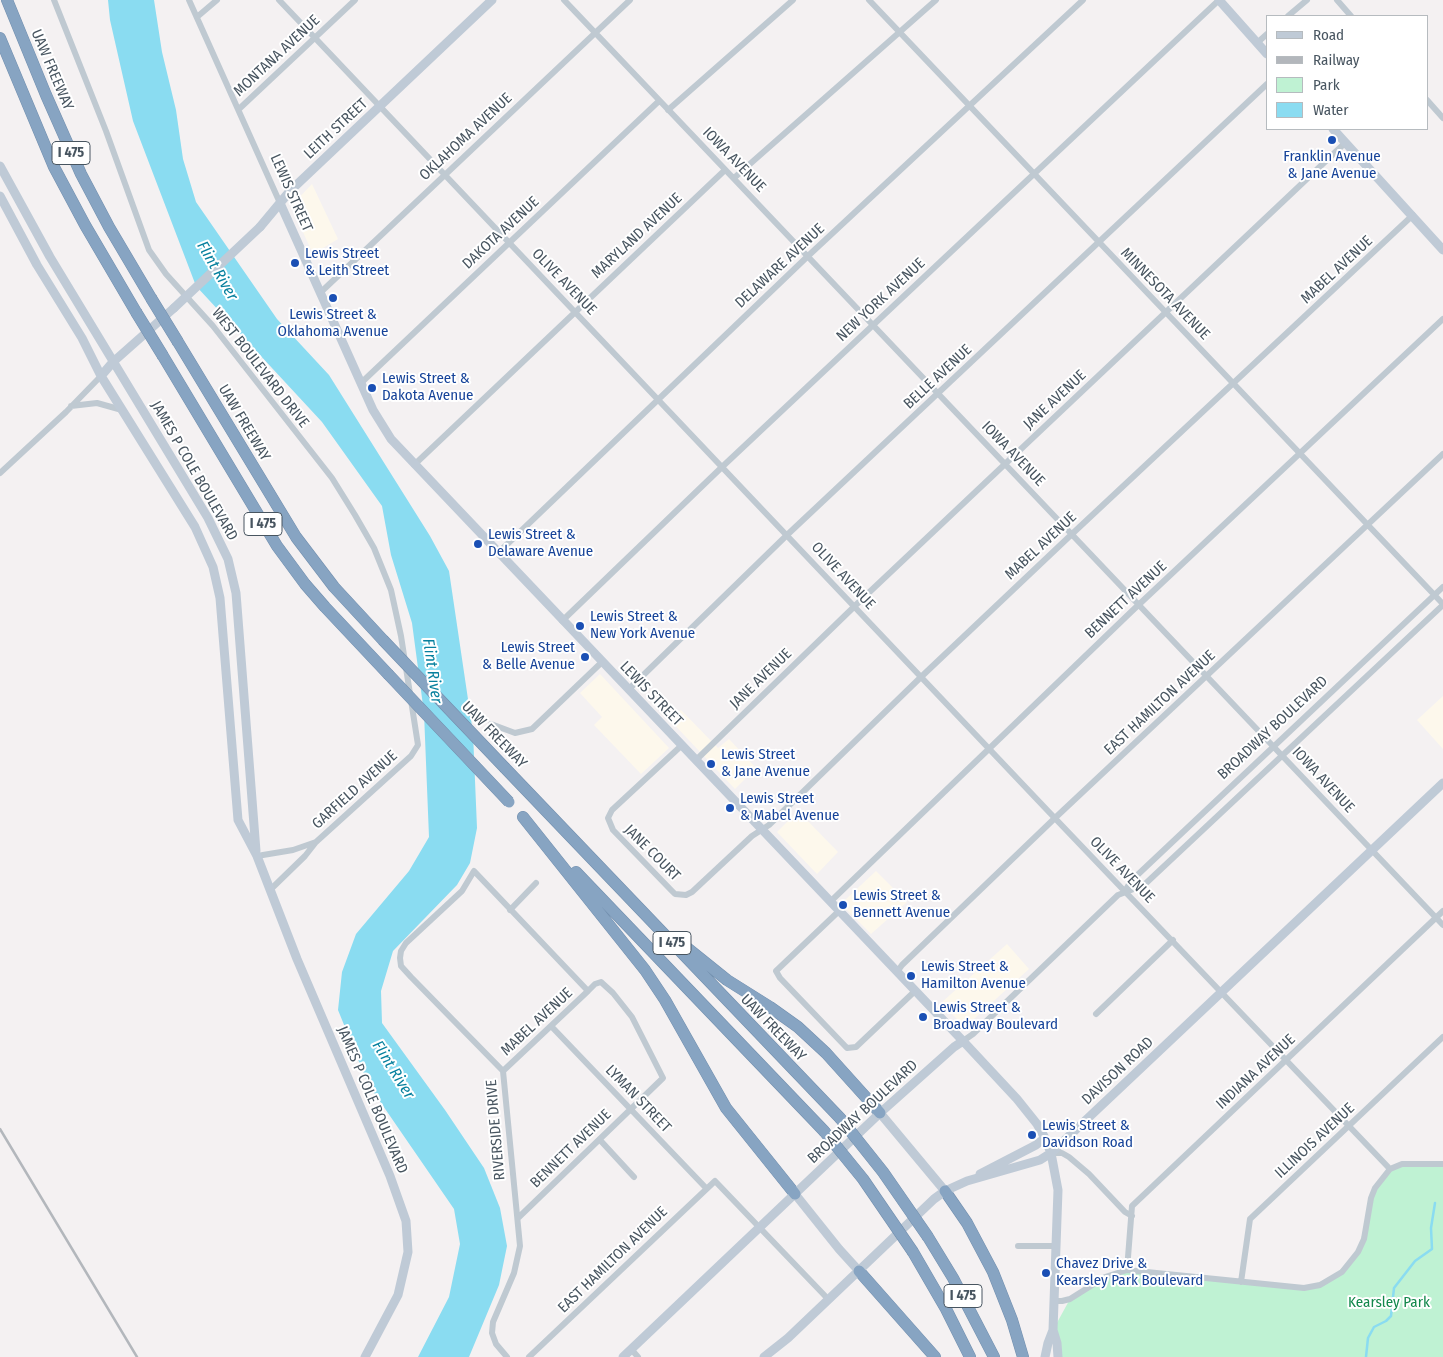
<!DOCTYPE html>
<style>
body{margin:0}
#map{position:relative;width:1443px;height:1357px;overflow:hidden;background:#f4f1f2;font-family:"Fira Sans Condensed",sans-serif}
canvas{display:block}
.legend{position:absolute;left:1266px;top:15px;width:162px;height:115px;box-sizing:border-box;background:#fff;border:1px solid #b6bbbf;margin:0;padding:6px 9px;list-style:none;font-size:15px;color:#485560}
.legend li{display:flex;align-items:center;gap:10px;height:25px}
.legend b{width:25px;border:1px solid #b6bbbf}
</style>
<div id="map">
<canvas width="1443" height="1357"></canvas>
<ul class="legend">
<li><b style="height:6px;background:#bfcad6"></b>Road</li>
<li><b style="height:6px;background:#b3b7bc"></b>Railway</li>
<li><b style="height:14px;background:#bff2d3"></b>Park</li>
<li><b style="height:14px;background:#8adcf1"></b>Water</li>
</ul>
</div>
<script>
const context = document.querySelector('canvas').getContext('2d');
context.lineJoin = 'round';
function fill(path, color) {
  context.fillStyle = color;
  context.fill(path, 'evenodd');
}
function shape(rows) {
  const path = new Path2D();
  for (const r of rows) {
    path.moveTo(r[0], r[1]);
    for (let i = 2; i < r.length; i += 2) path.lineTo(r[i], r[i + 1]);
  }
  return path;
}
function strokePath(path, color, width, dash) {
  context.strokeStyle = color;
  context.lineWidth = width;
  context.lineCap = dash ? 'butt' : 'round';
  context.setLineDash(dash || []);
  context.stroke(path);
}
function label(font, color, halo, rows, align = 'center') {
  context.font = font + ' "Fira Sans Condensed",sans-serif';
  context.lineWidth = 4;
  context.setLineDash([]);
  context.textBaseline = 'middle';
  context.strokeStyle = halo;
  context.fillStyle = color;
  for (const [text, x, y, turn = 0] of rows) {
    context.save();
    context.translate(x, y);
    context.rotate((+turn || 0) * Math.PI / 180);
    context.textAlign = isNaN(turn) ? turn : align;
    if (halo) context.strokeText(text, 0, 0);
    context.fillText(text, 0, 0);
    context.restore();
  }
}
fill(shape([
 [312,184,338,239,313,254,291,206],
 [600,674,669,748,641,774,594,725,602,717,580,693],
 [1443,696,1443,749,1417,720],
 [681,710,718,748,729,739,756,768,735,789,669,719],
 [798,811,838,852,817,874,777,832],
 [876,871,907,902,871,934,846,909,845,900],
 [1007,944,1029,969,965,1027,941,1003]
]), '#fdf8ec');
fill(shape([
 [1402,1164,1443,1164,1443,1357,1058,1357,1053,1330,1070,1299,1119,1272,1304,1288,1333,1277,1358,1252,1371,1198,1390,1169]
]), '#bff2d3');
fill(shape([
 [108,0,154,0,162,52,176,110,183,159,196,202,277,319,329,375,430,536,449,571,473,733,477,828,470,863,457,885,393,951,381,991,382,1023,445,1110,484,1168,500,1208,507,1246,499,1285,469,1357,418,1357,449,1297,460,1244,454,1209,368,1084,338,1010,342,972,356,934,409,871,429,837,424,713,412,623,391,555,382,506,322,422,196,286,133,121,110,20]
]), '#8adcf1');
strokePath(shape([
 [1366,1357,1368,1338,1374,1327,1386,1321,1391,1316,1394,1288,1415,1261,1432,1249,1431,1228,1435,1203]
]), '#8adcf1', 2.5);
const highway = shape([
 [7,0,46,95,81,174,109,227,151,298],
 [0,38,54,167,85,225,136,312],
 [178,342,296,537,334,587,383,640],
 [163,356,277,546,305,584,325,607,388,674],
 [505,768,840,1118],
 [523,817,645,970,665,1000,726,1108,795,1194],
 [576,872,824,1131],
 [676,939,727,980,770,1007,798,1027,826,1053,880,1113],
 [945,1191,967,1223,993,1272,1012,1320,1023,1357],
 [928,1237,953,1278,994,1357],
 [913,1252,946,1309,970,1357],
 [859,1271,935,1357]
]);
strokePath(highway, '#728fae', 12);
strokePath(shape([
 [54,0,106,131,149,250,166,274,213,326,332,478,355,515,374,548,391,590,401,636,418,745,411,756,316,842,293,850,257,856],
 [189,0,280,203],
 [279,0,1049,812,1390,1169],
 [564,0,1443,925],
 [869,0,1443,604],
 [1337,0,1351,16],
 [1288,16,1307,0],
 [197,17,217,0],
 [1257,43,1267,34],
 [1427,100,1443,118],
 [239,109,355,0],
 [668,110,793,0],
 [734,178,936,0],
 [321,292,630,0],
 [361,383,659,101],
 [71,406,97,403,122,410],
 [414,465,725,170],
 [0,473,66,412,101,376],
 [498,553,808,256,1083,0],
 [562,621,722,467,1219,0],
 [628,690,787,535,1267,84],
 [491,724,515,733,532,729,602,662],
 [681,746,612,810,608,818,613,830,671,890,675,894,686,895,692,892,752,836,769,825,921,677,1072,534,1413,215],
 [696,760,860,601,1346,142],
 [270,890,305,856,316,842],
 [1125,891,1131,881,1443,587],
 [830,902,1132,611,1443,319],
 [510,910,536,883],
 [839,911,776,971,780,978,847,1048,856,1047,915,991],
 [897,972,902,965,1055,818,1443,454],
 [1096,1014,1173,940],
 [551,1026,706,1188],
 [963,1041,973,1034,1118,895,1144,885,1443,605],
 [503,1071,588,991,595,984,601,982,613,993,632,1017,663,1078,518,1218],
 [600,1140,634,1177],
 [1051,1153,1062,1153,1069,1157,1089,1174,1125,1212,1132,1216],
 [1018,1246,1056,1246],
 [1127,1270,1132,1206,1443,911],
 [1241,1282,1250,1219,1443,1037],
 [1054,1301,1062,1301,1070,1299,1105,1277,1127,1270,1304,1288,1320,1285,1342,1272,1358,1252,1364,1239,1371,1198,1375,1188,1390,1169,1402,1164,1443,1164],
 [631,1349,638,1357],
 [507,1357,496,1344,492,1333,493,1322,514,1273,520,1246,503,1071,411,977,401,966,400,958,401,951,406,943,462,891,474,871,588,991],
 [529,1357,715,1181,828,1299]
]), '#bfc9d1', 6);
strokePath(shape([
 [1219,0,1267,54],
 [1333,129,1443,250],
 [0,166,50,257,208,518,228,559,236,593,256,851],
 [0,196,37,265,82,338,101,376,195,527,213,567,220,598,238,820,257,856,297,959,390,1176,406,1221,408,1252,398,1295,365,1357],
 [280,203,373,410,391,439,963,1041,1017,1099,1037,1124,1045,1138,1051,1153,1058,1190,1053,1330,1048,1343,1045,1357],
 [260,227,290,191,492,0],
 [101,376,113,362,174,308],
 [880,1113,945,1191],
 [980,1174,1036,1145,1045,1138],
 [795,1194,839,1249,859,1271],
 [1053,1330,1057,1343,1058,1357],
 [623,1357,880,1113,954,1047,963,1041],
 [764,1357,788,1338,934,1199,945,1191,967,1181,1040,1160,1051,1153,1443,783]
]), '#bfcad6', 9);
strokePath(highway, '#87a4c2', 11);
strokePath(shape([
 [0,1129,137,1357]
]), '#b3b7bc', 2.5);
const highwayBridge = shape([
 [151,298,178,342],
 [136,312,163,356],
 [383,640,505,768],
 [388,674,509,802],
 [840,1118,883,1172,928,1237],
 [824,1131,863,1179,913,1252]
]);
strokePath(highwayBridge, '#728fae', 12, []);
strokePath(shape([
 [174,308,260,227]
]), '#bfcad6', 9);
strokePath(highwayBridge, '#87a4c2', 11);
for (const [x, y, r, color] of [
 [1332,140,5,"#1a4fb4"],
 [295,263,5,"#1a4fb4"],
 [333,298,5,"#1a4fb4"],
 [372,388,5,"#1a4fb4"],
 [478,544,5,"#1a4fb4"],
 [580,626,5,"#1a4fb4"],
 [585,657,5,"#1a4fb4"],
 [711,764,5,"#1a4fb4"],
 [730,808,5,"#1a4fb4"],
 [843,905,5,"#1a4fb4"],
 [911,976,5,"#1a4fb4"],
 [923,1017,5,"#1a4fb4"],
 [1032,1135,5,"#1a4fb4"],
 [1046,1273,5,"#1a4fb4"]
]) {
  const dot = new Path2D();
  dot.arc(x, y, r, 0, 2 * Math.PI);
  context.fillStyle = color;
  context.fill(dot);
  strokePath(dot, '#fff', 2);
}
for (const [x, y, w] of [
 [71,153,38],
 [263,524,38],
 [672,943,38],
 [963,1296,38]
]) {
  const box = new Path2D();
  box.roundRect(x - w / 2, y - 11.5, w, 23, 4);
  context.fillStyle = '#fff';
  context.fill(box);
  strokePath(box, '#485560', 1);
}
label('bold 14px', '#485560', null, [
 ["I 475",71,153],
 ["I 475",263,524],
 ["I 475",672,943],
 ["I 475",963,1296]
]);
label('15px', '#485560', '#fff', [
 ["MONTANA AVENUE",277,56,-43],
 ["UAW FREEWAY",52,70,67],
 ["LEITH STREET",336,129,-43],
 ["OKLAHOMA AVENUE",466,137,-43],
 ["IOWA AVENUE",734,160,46],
 ["LEWIS STREET",291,193,66],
 ["DAKOTA AVENUE",501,233,-43],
 ["MARYLAND AVENUE",637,236,-43],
 ["DELAWARE AVENUE",780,266,-43],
 ["MABEL AVENUE",1337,270,-43],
 ["OLIVE AVENUE",564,282,46],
 ["MINNESOTA AVENUE",1165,294,46],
 ["NEW YORK AVENUE",881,300,-43],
 ["WEST BOULEVARD DRIVE",260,368,52],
 ["BELLE AVENUE",938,377,-43],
 ["JANE AVENUE",1055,400,-43],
 ["UAW FREEWAY",244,423,59],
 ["IOWA AVENUE",1013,454,46],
 ["JAMES P COLE BOULEVARD",194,471,60],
 ["MABEL AVENUE",1041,546,-43],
 ["OLIVE AVENUE",843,576,47],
 ["BENNETT AVENUE",1126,600,-43],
 ["JANE AVENUE",761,679,-44],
 ["LEWIS STREET",651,694,46],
 ["EAST HAMILTON AVENUE",1160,703,-43],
 ["BROADWAY BOULEVARD",1273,728,-43],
 ["UAW FREEWAY",494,735,46],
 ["IOWA AVENUE",1323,780,47],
 ["GARFIELD AVENUE",355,790,-42],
 ["JANE COURT",652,853,45],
 ["OLIVE AVENUE",1122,870,46],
 ["MABEL AVENUE",537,1022,-43],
 ["UAW FREEWAY",773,1028,46],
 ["DAVISON ROAD",1118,1071,-43],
 ["INDIANA AVENUE",1256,1072,-43],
 ["LYMAN STREET",638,1099,46],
 ["JAMES P COLE BOULEVARD",372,1100,67],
 ["BROADWAY BOULEVARD",863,1112,-43],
 ["RIVERSIDE DRIVE",496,1130,-95],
 ["ILLINOIS AVENUE",1315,1141,-43],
 ["BENNETT AVENUE",571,1149,-44],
 ["EAST HAMILTON AVENUE",613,1260,-44]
]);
label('15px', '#164399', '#fff', [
 ["Franklin Avenue",1332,157,"center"],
 ["& Jane Avenue",1332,174,"center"],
 ["Lewis Street",305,254],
 ["& Leith Street",305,271],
 ["Lewis Street &",333,315,"center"],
 ["Oklahoma Avenue",333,332,"center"],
 ["Lewis Street &",382,379],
 ["Dakota Avenue",382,396],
 ["Lewis Street &",488,535],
 ["Delaware Avenue",488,552],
 ["Lewis Street &",590,617],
 ["New York Avenue",590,634],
 ["Lewis Street",575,648,"right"],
 ["& Belle Avenue",575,665,"right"],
 ["Lewis Street",721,755],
 ["& Jane Avenue",721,772],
 ["Lewis Street",740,799],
 ["& Mabel Avenue",740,816],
 ["Lewis Street &",853,896],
 ["Bennett Avenue",853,913],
 ["Lewis Street &",921,967],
 ["Hamilton Avenue",921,984],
 ["Lewis Street &",933,1008],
 ["Broadway Boulevard",933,1025],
 ["Lewis Street &",1042,1126],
 ["Davidson Road",1042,1143],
 ["Chavez Drive &",1056,1264],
 ["Kearsley Park Boulevard",1056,1281]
], 'left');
label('15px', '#13884c', '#fff', [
 ["Kearsley Park",1389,1303]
]);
label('italic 16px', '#07809e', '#fff', [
 ["Flint River",217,271,60],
 ["Flint River",432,671,82],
 ["Flint River",393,1070,58]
]);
</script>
